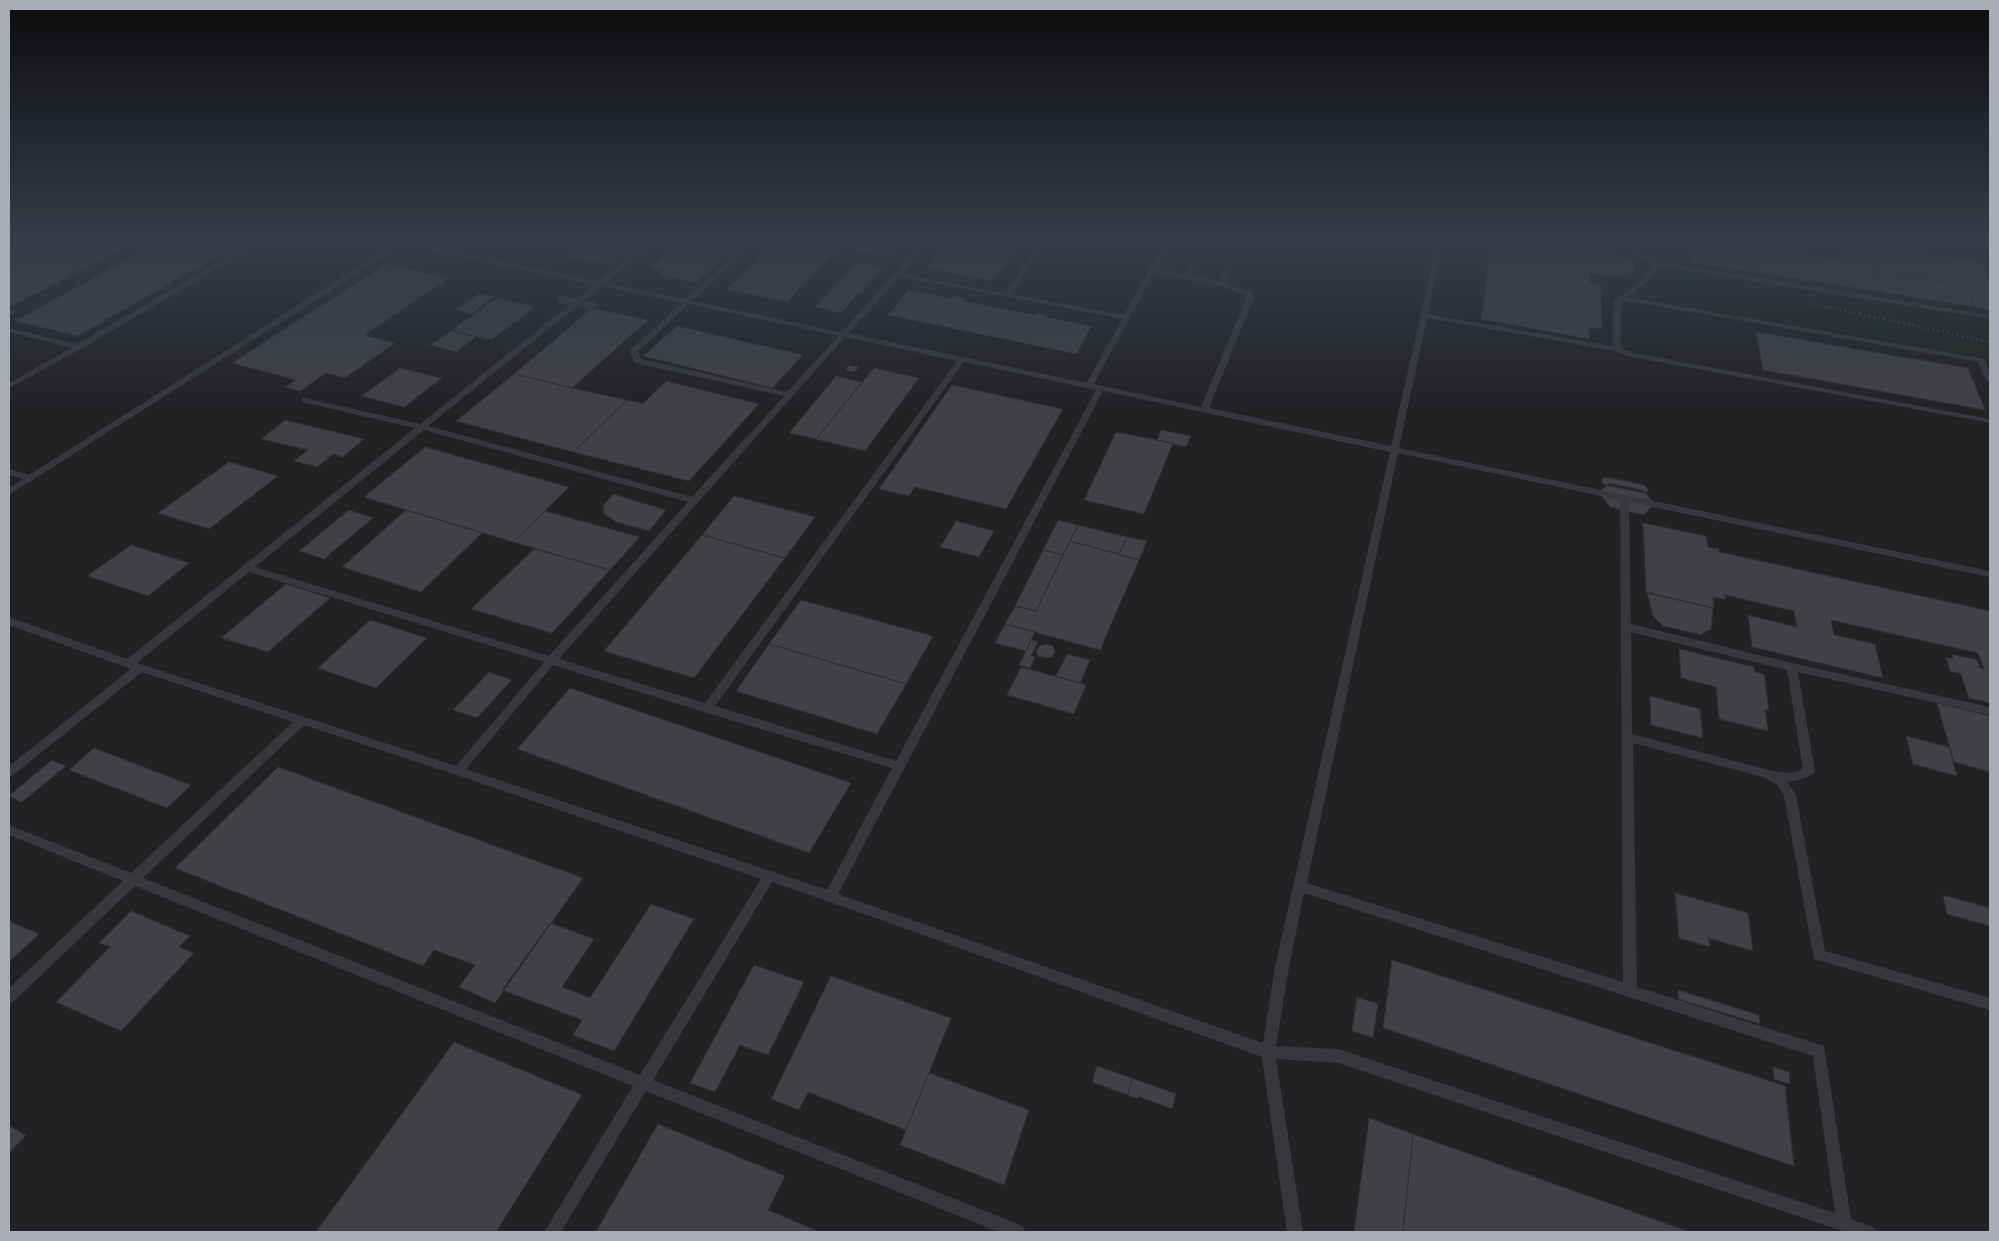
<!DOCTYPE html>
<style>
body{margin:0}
#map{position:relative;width:1999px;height:1241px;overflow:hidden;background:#161618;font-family:"Fira Sans Condensed",sans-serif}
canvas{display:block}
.frame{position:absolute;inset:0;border:10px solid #a8adb8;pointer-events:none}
</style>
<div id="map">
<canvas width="1999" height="1241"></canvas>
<div class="frame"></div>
</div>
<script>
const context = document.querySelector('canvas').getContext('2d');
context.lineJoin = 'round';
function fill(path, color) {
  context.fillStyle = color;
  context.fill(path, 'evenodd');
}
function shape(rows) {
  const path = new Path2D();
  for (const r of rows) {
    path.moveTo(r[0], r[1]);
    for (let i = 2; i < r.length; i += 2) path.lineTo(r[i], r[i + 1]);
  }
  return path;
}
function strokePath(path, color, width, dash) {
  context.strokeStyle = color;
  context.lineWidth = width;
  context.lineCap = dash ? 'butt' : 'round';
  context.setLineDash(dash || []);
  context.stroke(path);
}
fill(shape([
 [9,238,1990,238,1990,1232,9,1232]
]), '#222225');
fill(shape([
 [1676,269,1990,321,1990,358,1668,303,1658,301,1646,292,1646,288,1648,285]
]), '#1e261f');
const building = shape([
 [33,238,142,238,12,306,9,305,9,250,33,238],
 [167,238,249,238,78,336,15,321,167,238],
 [568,238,578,241,571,245,562,243,568,238],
 [586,238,645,238,611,265,563,256,586,238],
 [683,238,751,238,730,257,727,256,696,283,659,275,665,270,650,267,683,238],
 [782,238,908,238,891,257,840,247,787,302,727,289,782,238],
 [952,238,1024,238,992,281,927,268,952,238],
 [1492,238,1543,238,1565,242,1565,251,1575,253,1582,249,1594,248,1607,250,1630,259,1635,265,1635,271,1629,275,1619,277,1590,274,1590,283,1601,285,1602,329,1589,327,1589,339,1481,319,1492,238],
 [1687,238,1724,238,1753,243,1758,273,1690,262,1687,238],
 [1724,238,1782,238,1785,251,1844,260,1838,241,1860,244,1863,252,1913,260,1909,252,1982,262,1990,280,1990,310,1975,307,1965,285,1875,271,1883,292,1758,273,1753,243,1724,238],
 [1860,244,1909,252,1913,260,1863,252,1860,244],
 [858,262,883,267,863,288,866,289,862,294,859,293,841,313,815,307,858,262],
 [386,264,448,278,365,335,395,343,345,378,326,373,300,391,285,387,296,380,232,363,386,264],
 [1875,271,1965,285,1975,307,1883,292,1875,271],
 [909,290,952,299,954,296,965,298,963,301,1035,315,1036,312,1047,315,1046,317,1092,326,1076,354,888,315,909,290],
 [478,294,493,297,471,314,456,310,478,294],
 [497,298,535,307,491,340,452,330,497,298],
 [592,308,648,320,572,388,514,374,592,308],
 [677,326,803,355,772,388,643,356,677,326],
 [451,331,476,337,456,352,430,345,451,331],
 [1756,332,1968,368,1985,410,1763,370,1756,332],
 [849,365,859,367,854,372,845,370,849,365],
 [400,368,442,378,404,407,362,396,400,368],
 [874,368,919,378,865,451,816,439,874,368],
 [514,374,572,388,627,400,573,452,456,421,514,374],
 [836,376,862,382,816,439,789,433,836,376],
 [666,381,759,404,689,481,573,452,627,400,643,404,666,381],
 [952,385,1063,409,1006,509,915,487,909,496,879,489,952,385],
 [285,420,364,439,343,457,333,454,318,467,294,461,308,450,261,439,285,420],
 [1161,430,1191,436,1186,447,1157,440,1161,430],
 [1116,432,1173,443,1144,514,1084,500,1116,432],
 [425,447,569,487,513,542,364,497,425,447],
 [229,462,278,476,209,529,158,513,229,462],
 [1605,477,1644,485,1649,490,1644,493,1605,485,1601,480,1605,477],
 [1609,483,1643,490,1654,504,1644,515,1610,507,1599,492,1609,483],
 [613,494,666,510,649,531,616,522,604,514,603,506,613,494],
 [734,496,815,517,785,558,702,535,734,496],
 [349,510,373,518,324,559,299,551,349,510],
 [406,510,482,533,421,592,342,567,406,510],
 [545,511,640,537,610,570,513,542,545,511],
 [1058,520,1078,525,1063,555,1043,550,1058,520],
 [956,521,994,531,979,557,940,547,956,521],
 [1643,523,1706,536,1708,547,1719,549,1719,552,1990,611,1990,703,1969,698,1961,674,1950,671,1946,657,1953,659,1951,654,1977,660,1980,668,1984,669,1978,653,1831,620,1834,635,1875,644,1883,678,1752,647,1748,615,1797,627,1794,611,1725,595,1725,599,1713,597,1714,608,1646,592,1643,523],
 [1078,525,1127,537,1119,554,1070,541,1078,525],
 [702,535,785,558,694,678,604,651,702,535],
 [1127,537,1147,541,1139,560,1119,555,1127,537],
 [1070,541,1139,560,1100,650,1005,624,1015,606,1036,611,1070,541],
 [131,545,189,563,148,596,87,576,131,545],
 [534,549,610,570,552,633,471,609,534,549],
 [1043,550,1063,555,1036,611,1015,606,1043,550],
 [286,584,330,598,268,652,221,638,286,584],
 [1647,593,1713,608,1711,629,1701,635,1663,626,1653,616,1647,593],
 [801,600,933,636,906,684,769,644,801,600],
 [370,620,427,638,376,688,318,668,370,620],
 [1005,624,1035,632,1026,651,995,643,1005,624],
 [1031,640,1038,642,1031,656,1035,657,1030,668,1019,665,1031,640],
 [769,644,906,684,877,734,736,691,769,644],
 [1046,644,1053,646,1055,651,1052,657,1046,658,1038,656,1036,651,1039,646,1046,644],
 [1679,649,1754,667,1755,672,1764,674,1769,711,1765,710,1768,731,1719,719,1716,687,1681,678,1679,649],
 [1067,654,1090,660,1080,683,1056,676,1067,654],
 [1021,667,1086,685,1074,714,1007,695,1021,667],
 [489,672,512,680,477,718,453,710,489,672],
 [570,688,851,783,809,853,517,749,570,688],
 [1650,696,1700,709,1703,738,1651,725,1650,696],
 [1937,703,1990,716,1990,772,1954,762,1937,703],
 [1906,736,1949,747,1957,776,1913,764,1906,736],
 [94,748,191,785,167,808,69,770,94,748],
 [52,760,66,766,22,802,9,796,52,760],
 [278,767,583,878,495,1003,459,987,475,965,434,950,423,966,175,868,278,767],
 [1675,893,1748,913,1753,951,1708,938,1710,947,1679,938,1675,893],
 [1943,895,1990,908,1990,926,1947,914,1943,895],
 [651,904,694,919,614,1051,573,1035,582,1020,502,990,550,923,594,939,562,987,590,998,651,904],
 [131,911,190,936,179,947,194,953,121,1031,56,1002,110,947,99,943,131,911],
 [9,921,39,934,9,962,9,921],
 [1392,960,1785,1086,1794,1166,1383,1028,1392,960],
 [754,965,804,982,768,1055,740,1045,715,1092,690,1083,754,965],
 [831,976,951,1018,906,1130,808,1092,799,1110,771,1099,831,976],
 [1678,990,1759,1015,1760,1024,1678,999,1678,990],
 [1357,997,1378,1004,1373,1038,1352,1031,1357,997],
 [454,1042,582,1095,496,1232,316,1232,454,1042],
 [1097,1066,1132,1078,1128,1095,1092,1082,1097,1066],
 [1773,1067,1789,1072,1790,1084,1774,1079,1773,1067],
 [929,1073,1029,1110,1004,1185,900,1145,929,1073],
 [1132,1078,1176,1094,1172,1109,1140,1097,1136,1098,1128,1095,1132,1078],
 [1369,1118,1413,1134,1403,1232,1354,1232,1369,1118],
 [658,1124,785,1176,768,1210,820,1232,596,1232,658,1124],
 [9,1126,26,1135,9,1153,9,1126],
 [1413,1134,1690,1232,1403,1232,1413,1134]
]);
fill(building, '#404145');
strokePath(building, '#303034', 1);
strokePath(shape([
 [1810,303,1990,342]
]), '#3d3f44', 2.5, [2, 3]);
fill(shape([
 [9,238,12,238,12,239,9,241,9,238],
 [261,238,269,238,81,349,9,388,9,383,71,348,9,332,9,328,77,344,261,238],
 [378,238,392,238,599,281,653,238,660,238,606,283,685,299,753,238,760,238,692,301,842,332,926,238,933,238,902,274,1005,293,1043,238,1050,238,1011,294,1124,315,1167,238,1173,238,1157,269,1183,274,1189,264,1191,263,1194,265,1189,275,1220,281,1225,271,1229,271,1230,272,1226,283,1255,295,1209,408,1391,446,1438,238,1444,238,1428,314,1613,346,1613,301,1643,280,1651,269,1650,264,1620,245,1614,238,1621,238,1624,243,1655,261,1990,315,1990,319,1657,266,1658,269,1647,282,1627,297,1981,358,1985,360,1990,372,1990,383,1986,381,1978,362,1622,300,1621,302,1621,348,1634,353,1990,419,1990,423,1632,357,1615,351,1427,318,1399,448,1990,571,1990,577,1629,502,1631,624,1792,663,1990,707,1990,715,1798,672,1815,771,1813,774,1797,781,1787,782,1796,795,1825,951,1990,998,1990,1010,1814,959,1784,796,1777,785,1763,777,1633,743,1637,987,1824,1046,1851,1219,1873,1227,1876,1232,1846,1232,1338,1063,1276,1059,1303,1232,1287,1232,1262,1057,873,917,772,882,653,1080,1018,1224,1023,1227,1026,1232,999,1232,646,1091,561,1232,544,1232,633,1086,135,886,14,1001,9,1003,9,988,123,881,9,835,9,825,131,873,293,722,142,672,13,775,9,777,9,766,131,669,9,625,9,617,127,659,415,428,302,402,302,398,305,398,420,424,594,285,403,245,9,495,9,488,23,479,9,475,9,469,29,475,396,243,378,238],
 [1154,273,1220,286,1247,296,1201,407,1094,384,1154,273],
 [899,277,1007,297,1122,319,1087,383,849,333,899,277],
 [602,286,681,303,631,350,630,352,635,363,784,396,692,497,428,426,602,286],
 [688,304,838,336,787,392,641,359,638,352,688,304],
 [845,337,957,361,705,703,559,659,845,337],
 [964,362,1096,390,896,761,715,706,964,362],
 [1103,391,1390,452,1275,967,1263,1043,838,894,1103,391],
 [424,430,688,502,549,656,255,567,424,430],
 [1398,453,1620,500,1623,982,1307,883,1398,453],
 [249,572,544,662,456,766,137,663,249,572],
 [1631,632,1787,670,1803,769,1792,773,1772,771,1632,734,1631,632],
 [553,665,707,713,892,768,827,890,466,769,553,665],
 [304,725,457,775,761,879,640,1075,143,878,304,725],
 [1304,893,1813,1056,1835,1213,1338,1049,1276,1046,1289,967,1304,893],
 [9,309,16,310,17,312,9,316,9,309]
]), '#37383d');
strokePath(shape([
 [561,299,593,306]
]), '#37383d', 8);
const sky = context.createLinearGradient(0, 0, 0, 412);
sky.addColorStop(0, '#0c0c0d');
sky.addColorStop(0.58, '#363c48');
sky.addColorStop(1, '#363c4800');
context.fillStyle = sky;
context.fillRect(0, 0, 1999, 412);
</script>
